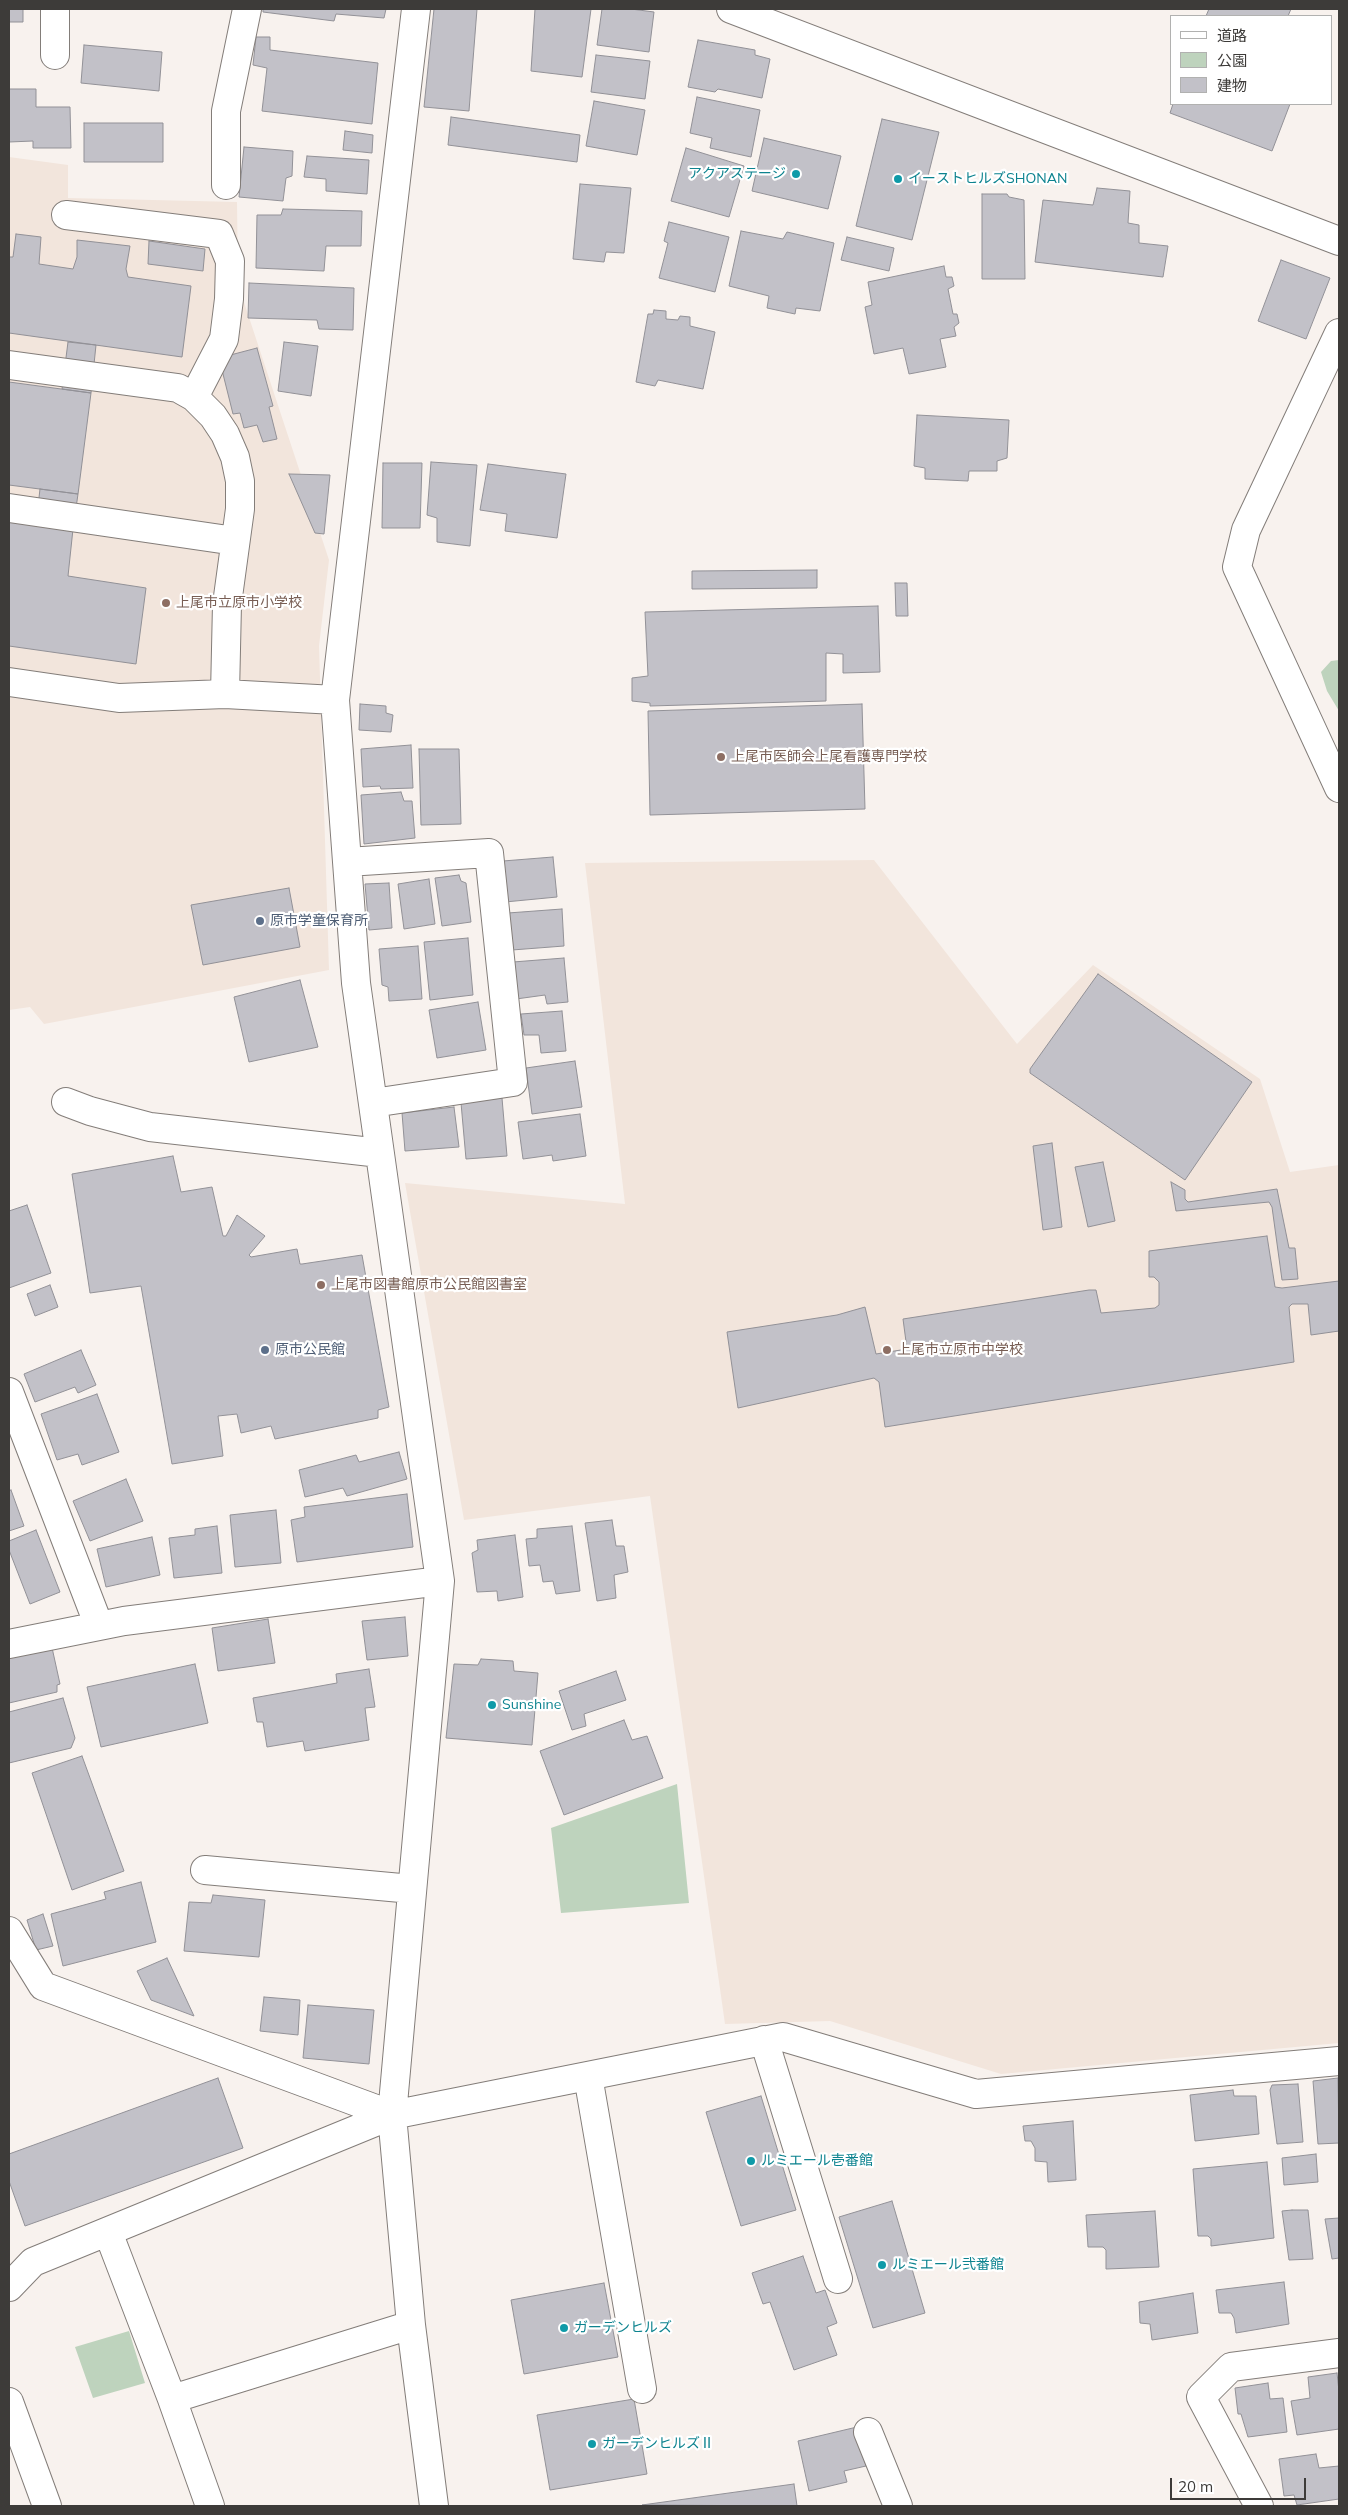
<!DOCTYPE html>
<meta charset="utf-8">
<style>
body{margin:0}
#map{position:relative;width:1348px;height:2515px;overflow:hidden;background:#f8f2ee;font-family:Mulish,"Noto Sans JP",sans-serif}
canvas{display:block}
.frame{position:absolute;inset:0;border:10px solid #3d3b39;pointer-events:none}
.legend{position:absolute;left:1170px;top:15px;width:162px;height:90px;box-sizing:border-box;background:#fff;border:1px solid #b1b1b0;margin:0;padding:6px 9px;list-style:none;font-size:15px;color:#3d3b39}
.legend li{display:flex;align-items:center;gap:10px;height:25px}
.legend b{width:25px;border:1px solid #b1b1b0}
.scale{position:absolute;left:1170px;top:2478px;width:136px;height:22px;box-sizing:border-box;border:2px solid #3d3b39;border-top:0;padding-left:6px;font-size:15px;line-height:18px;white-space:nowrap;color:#3d3b39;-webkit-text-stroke:4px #fff;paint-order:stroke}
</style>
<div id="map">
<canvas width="1348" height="2515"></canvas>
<div class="frame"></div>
<ul class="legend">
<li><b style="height:6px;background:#fff"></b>道路</li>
<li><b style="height:14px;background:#bed3bd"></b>公園</li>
<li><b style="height:14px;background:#c2c1c8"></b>建物</li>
</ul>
<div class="scale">20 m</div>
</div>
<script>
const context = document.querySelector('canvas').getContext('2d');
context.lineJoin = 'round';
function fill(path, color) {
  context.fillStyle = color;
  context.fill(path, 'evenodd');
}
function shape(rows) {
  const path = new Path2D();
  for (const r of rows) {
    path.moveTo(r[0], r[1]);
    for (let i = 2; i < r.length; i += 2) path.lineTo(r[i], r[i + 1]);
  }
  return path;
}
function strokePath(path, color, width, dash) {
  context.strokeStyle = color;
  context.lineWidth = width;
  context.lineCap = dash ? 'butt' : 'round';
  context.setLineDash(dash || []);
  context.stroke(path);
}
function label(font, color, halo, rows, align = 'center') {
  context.font = font + ' Mulish,"Noto Sans JP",sans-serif';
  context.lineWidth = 4.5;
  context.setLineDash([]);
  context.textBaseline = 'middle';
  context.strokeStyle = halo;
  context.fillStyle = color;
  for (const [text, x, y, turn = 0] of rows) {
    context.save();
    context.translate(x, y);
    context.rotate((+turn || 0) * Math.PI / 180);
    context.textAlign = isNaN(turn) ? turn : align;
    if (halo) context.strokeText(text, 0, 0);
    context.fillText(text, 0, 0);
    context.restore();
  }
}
fill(shape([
 [9,157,68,165,68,198,237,202,238,284,329,560,319,646,329,970,44,1024,30,1007,9,1010],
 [874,860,1017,1044,1093,965,1260,1079,1290,1172,1339,1165,1339,2043,1001,2074,830,2021,725,2024,650,1496,464,1520,405,1183,625,1204,585,863]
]), '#f2e5dc');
fill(shape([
 [1339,660,1339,711,1327,691,1321,672,1331,661],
 [677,1784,689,1903,561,1913,551,1828],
 [129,2331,145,2383,93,2398,75,2347]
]), '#bed3bd');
const building = shape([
 [9,9,23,9,23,22,9,22,9,9],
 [263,9,386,9,384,18,336,14,334,21,263,12,263,9],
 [434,9,477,9,469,111,424,107,434,9],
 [535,9,591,9,582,77,531,71,535,9],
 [602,9,631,9,654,12,649,52,597,45,602,9],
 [1209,9,1291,9,1288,16,1206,16,1209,9],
 [256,37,270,37,270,50,378,63,372,124,262,111,267,68,253,65,256,37],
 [698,40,755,50,755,55,770,59,762,98,718,89,715,92,688,87,698,40],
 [84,45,162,52,159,91,81,83,84,45],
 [596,55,650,61,645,99,591,92,596,55],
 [9,89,36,89,36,107,70,107,71,148,33,148,33,141,9,142,9,89],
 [697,97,760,110,751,157,710,148,712,138,690,133,697,97],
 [594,101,645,110,637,155,586,146,594,101],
 [1173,104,1290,104,1272,151,1170,113,1173,104],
 [451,117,580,135,577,162,448,145,451,117],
 [882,119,939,132,912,240,856,226,882,119],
 [84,123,163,123,163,162,84,162,84,123],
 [345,131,373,135,372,153,343,150,345,131],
 [764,138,841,156,828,209,752,191,764,138],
 [244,147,293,151,292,176,286,178,283,201,239,197,244,147],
 [686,148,744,166,729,217,671,201,686,148],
 [307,156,369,160,367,194,326,191,326,179,304,177,307,156],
 [580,184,631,188,624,253,606,252,604,262,573,259,580,184],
 [1097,188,1130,191,1128,223,1139,225,1139,243,1168,246,1163,277,1035,262,1043,200,1093,205,1097,188],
 [982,194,1007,194,1009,197,1024,200,1025,279,982,279,982,194],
 [283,209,362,211,361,246,326,246,324,271,256,268,257,215,281,215,283,209],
 [669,222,729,237,715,292,659,278,668,243,664,241,669,222],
 [741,231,783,239,787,232,834,243,820,311,796,308,795,314,767,308,769,296,729,286,741,231],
 [16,234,41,237,39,264,73,269,77,257,77,240,130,246,126,269,128,277,191,286,182,357,9,333,9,257,13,257,16,234],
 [847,237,894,248,889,271,841,260,847,237],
 [149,241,205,249,203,271,148,264,149,241],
 [1281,260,1330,278,1306,339,1258,321,1281,260],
 [944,266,946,277,952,277,954,286,948,289,953,314,957,314,959,323,954,327,956,336,940,339,946,367,909,374,903,348,874,354,865,307,872,305,868,282,944,266],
 [249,283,354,288,353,330,319,329,317,320,248,318,249,283],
 [654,310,666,311,666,319,678,320,680,316,690,317,690,326,715,332,703,389,658,380,655,386,636,382,648,314,653,314,654,310],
 [68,342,96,345,91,393,62,389,68,342],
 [284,342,318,346,311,396,278,391,284,342],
 [257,348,273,406,269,407,277,439,263,442,257,425,244,428,240,413,233,414,219,358,257,348],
 [9,382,91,393,78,494,9,485,9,382],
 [917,415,1009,420,1007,458,997,461,997,471,969,471,968,481,925,479,925,468,914,466,917,415],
 [431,462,477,465,470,546,437,542,437,518,427,515,431,462],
 [383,463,422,463,420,528,382,528,383,463],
 [488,464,566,474,557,538,505,531,507,514,480,510,488,464],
 [289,474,330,475,324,534,315,533,289,474],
 [40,489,78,494,73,529,36,524,40,489],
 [9,520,73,529,68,576,146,588,136,664,9,646,9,520],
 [817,570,817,588,692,589,692,571,817,570],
 [895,583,907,583,908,616,896,616,895,583],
 [878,606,880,672,843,673,843,654,826,653,826,701,650,706,650,703,632,701,632,678,648,676,645,612,878,606],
 [360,704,386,706,386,713,393,715,391,732,359,730,360,704],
 [862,704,865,809,650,815,648,711,862,704],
 [411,745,413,788,381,789,380,786,363,787,361,749,411,745],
 [419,749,459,749,461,824,421,825,419,749],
 [401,792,404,801,412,801,415,838,364,844,361,795,401,792],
 [553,857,557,897,505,902,503,861,553,857],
 [459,875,461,881,466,883,471,922,442,926,435,878,459,875],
 [429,879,435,924,404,929,398,884,429,879],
 [389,883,392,928,369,930,365,884,389,883],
 [289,888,300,947,203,965,191,905,289,888],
 [562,909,564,946,512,950,508,913,562,909],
 [468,938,473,995,430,1000,424,942,468,938],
 [418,946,422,999,389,1001,388,987,382,985,379,949,418,946],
 [564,958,568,1002,547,1004,545,995,516,999,513,962,564,958],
 [1098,974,1252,1082,1185,1180,1030,1073,1030,1069,1098,974],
 [300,980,318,1047,249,1062,234,997,300,980],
 [478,1002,486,1050,437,1058,429,1010,478,1002],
 [562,1011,566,1051,541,1053,539,1035,524,1035,521,1014,562,1011],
 [575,1061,582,1107,532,1114,526,1068,575,1061],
 [502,1098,507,1156,466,1159,461,1103,502,1098],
 [454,1107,459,1147,405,1151,402,1113,454,1107],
 [580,1114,586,1156,553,1161,552,1155,523,1159,518,1122,580,1114],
 [1052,1143,1062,1227,1043,1230,1033,1146,1052,1143],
 [173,1156,181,1192,212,1187,223,1236,226,1236,237,1215,265,1236,249,1255,251,1257,297,1249,300,1264,302,1264,362,1255,389,1407,378,1410,378,1418,275,1439,271,1426,241,1433,237,1414,218,1416,223,1456,172,1464,141,1286,90,1293,72,1174,173,1156],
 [1103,1162,1115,1221,1088,1227,1075,1167,1103,1162],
 [1171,1182,1185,1190,1185,1199,1188,1202,1277,1189,1289,1248,1295,1248,1298,1279,1282,1280,1272,1207,1269,1202,1176,1211,1171,1182],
 [27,1205,51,1273,9,1288,9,1211,27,1205],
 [1267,1236,1275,1287,1282,1288,1339,1281,1339,1331,1311,1335,1308,1304,1292,1304,1289,1307,1294,1362,885,1427,879,1382,874,1378,738,1408,727,1332,837,1315,865,1307,876,1354,907,1349,903,1319,1089,1290,1096,1290,1101,1313,1155,1308,1159,1305,1159,1282,1154,1277,1149,1277,1149,1251,1267,1236],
 [50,1285,58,1307,35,1316,27,1294,50,1285],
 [81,1350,96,1385,78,1393,75,1387,35,1402,24,1374,81,1350],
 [97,1394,119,1452,82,1465,78,1454,57,1460,41,1414,97,1394],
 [399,1452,407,1479,347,1496,343,1488,305,1497,299,1470,356,1455,359,1462,399,1452],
 [126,1479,143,1521,90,1541,73,1501,126,1479],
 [11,1490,24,1526,9,1531,9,1491,11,1490],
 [407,1494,413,1547,297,1562,291,1520,305,1517,304,1507,407,1494],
 [276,1510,281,1563,235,1567,230,1515,276,1510],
 [612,1520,616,1546,624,1546,628,1572,614,1575,616,1598,597,1601,585,1523,612,1520],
 [217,1526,222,1573,174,1578,169,1538,195,1535,195,1529,217,1526],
 [572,1526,580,1591,556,1594,553,1581,543,1582,540,1565,529,1566,526,1539,537,1538,537,1529,572,1526],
 [36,1530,60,1592,30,1604,9,1550,9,1541,36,1530],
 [515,1535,523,1597,498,1601,497,1591,477,1592,472,1553,478,1550,477,1540,515,1535],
 [152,1537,160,1575,106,1587,97,1549,152,1537],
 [405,1617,408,1656,367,1660,362,1621,405,1617],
 [268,1619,275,1663,218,1671,212,1628,268,1619],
 [51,1643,60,1684,57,1685,57,1692,9,1703,9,1653,51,1643],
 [481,1659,513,1661,514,1671,538,1673,532,1745,446,1738,454,1664,478,1665,481,1659],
 [195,1664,208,1723,101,1747,87,1687,195,1664],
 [369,1669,375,1707,365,1708,369,1740,305,1751,303,1741,267,1747,263,1722,257,1722,253,1698,337,1683,336,1674,369,1669],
 [616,1671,626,1700,584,1714,586,1726,572,1730,559,1691,616,1671],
 [63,1698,75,1738,71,1748,9,1763,9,1712,63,1698],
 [624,1720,632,1740,647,1736,663,1778,564,1815,540,1751,624,1720],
 [82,1756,124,1871,72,1890,32,1773,82,1756],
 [141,1882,156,1942,63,1966,51,1914,106,1899,104,1892,141,1882],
 [213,1895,265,1900,259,1957,184,1951,189,1902,211,1903,213,1895],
 [43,1914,53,1946,36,1950,27,1920,43,1914],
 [167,1958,194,2016,151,2000,137,1971,167,1958],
 [264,1997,300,2000,298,2035,260,2031,264,1997],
 [308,2005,374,2010,369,2064,303,2058,308,2005],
 [218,2078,243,2148,25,2226,9,2181,9,2154,218,2078],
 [1338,2078,1339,2143,1318,2144,1313,2081,1338,2078],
 [1298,2084,1303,2142,1277,2144,1270,2090,1272,2085,1298,2084],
 [1233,2090,1234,2096,1256,2096,1259,2134,1195,2141,1190,2095,1233,2090],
 [761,2096,796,2210,741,2226,706,2112,761,2096],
 [1073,2121,1076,2180,1048,2182,1047,2162,1035,2161,1035,2148,1031,2141,1025,2141,1023,2126,1073,2121],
 [1316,2154,1318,2182,1284,2185,1282,2158,1316,2154],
 [1267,2162,1274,2238,1211,2246,1211,2239,1208,2236,1198,2236,1193,2169,1267,2162],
 [892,2201,925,2313,873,2328,839,2217,892,2201],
 [1292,2210,1308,2210,1313,2259,1289,2260,1282,2211,1292,2210],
 [1155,2211,1159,2267,1106,2269,1106,2250,1103,2247,1088,2247,1086,2215,1155,2211],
 [1339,2218,1339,2258,1332,2259,1325,2219,1339,2218],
 [803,2256,816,2293,825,2290,837,2323,827,2327,837,2355,794,2370,770,2302,763,2304,752,2273,803,2256],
 [1284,2282,1289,2324,1236,2333,1234,2318,1231,2313,1219,2313,1216,2290,1284,2282],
 [604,2283,618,2357,524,2374,511,2300,604,2283],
 [1193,2293,1198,2333,1152,2340,1150,2324,1140,2323,1139,2302,1193,2293],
 [1337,2373,1339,2391,1339,2429,1297,2435,1291,2401,1310,2398,1308,2377,1337,2373],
 [1268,2383,1270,2399,1283,2398,1287,2432,1248,2437,1241,2414,1238,2414,1235,2388,1268,2383],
 [634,2399,647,2474,550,2490,537,2415,634,2399],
 [857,2427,866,2466,844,2471,847,2482,809,2491,798,2441,857,2427],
 [1316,2454,1319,2468,1339,2466,1339,2499,1297,2505,1294,2495,1284,2496,1279,2459,1316,2454],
 [794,2484,797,2506,642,2505,794,2484]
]);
fill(building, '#c2c1c8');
strokePath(building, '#929197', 1);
const minor = shape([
 [55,9,55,55],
 [416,9,335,700,356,983,440,1581,392,2115,411,2325,434,2506],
 [731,9,1339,241],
 [226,185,226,111,247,9],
 [66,215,219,234,230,261,229,299,224,339,194,397],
 [1339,333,1246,530,1237,567,1339,788],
 [9,365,178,388,194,397,213,416,225,434,235,457,240,481,240,509,227,604,225,694],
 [9,508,235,541],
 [9,682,119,698,225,694,335,700],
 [347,862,489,853,513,1082,373,1103],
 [66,1102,90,1111,150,1127,380,1153],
 [9,1392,99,1626],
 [9,1644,124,1621,440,1581],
 [205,1870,412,1889],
 [9,1931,43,1986,392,2115,783,2037,976,2094,1339,2061],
 [764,2040,838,2279],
 [588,2076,642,2389],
 [108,2232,172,2399,210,2506],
 [9,2287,33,2262,392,2115],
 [172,2399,411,2325],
 [9,2402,47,2506],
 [868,2432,898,2506],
 [1259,2506,1201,2397,1231,2367,1339,2353]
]);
strokePath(minor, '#837d79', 30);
strokePath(minor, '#fff', 28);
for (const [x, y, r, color] of [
 [796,174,5,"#0f9aa8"],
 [898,179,5,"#0f9aa8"],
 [166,603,5,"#8d6e63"],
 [721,757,5,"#8d6e63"],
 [260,921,5,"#5c6f8a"],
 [321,1285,5,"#8d6e63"],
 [265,1350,5,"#5c6f8a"],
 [887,1350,5,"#8d6e63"],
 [492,1705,5,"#0f9aa8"],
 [751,2161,5,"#0f9aa8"],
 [882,2265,5,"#0f9aa8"],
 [564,2328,5,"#0f9aa8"],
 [592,2444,5,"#0f9aa8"]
]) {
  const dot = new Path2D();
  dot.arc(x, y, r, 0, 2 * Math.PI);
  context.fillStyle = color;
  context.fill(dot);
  strokePath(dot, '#fff', 2);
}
label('14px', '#0d838f', '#fff', [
 ["アクアステージ",786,174,"right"],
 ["イーストヒルズSHONAN",908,179],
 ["Sunshine",502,1705],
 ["ルミエール壱番館",761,2161],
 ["ルミエール弐番館",892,2265],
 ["ガーデンヒルズ",574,2328],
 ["ガーデンヒルズⅡ",602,2444]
], 'left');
label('14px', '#785e54', '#fff', [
 ["上尾市立原市小学校",176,603],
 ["上尾市医師会上尾看護専門学校",731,757],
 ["上尾市図書館原市公民館図書室",331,1285],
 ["上尾市立原市中学校",897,1350]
], 'left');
label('14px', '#4e5e75', '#fff', [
 ["原市学童保育所",270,921],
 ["原市公民館",275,1350]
], 'left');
</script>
